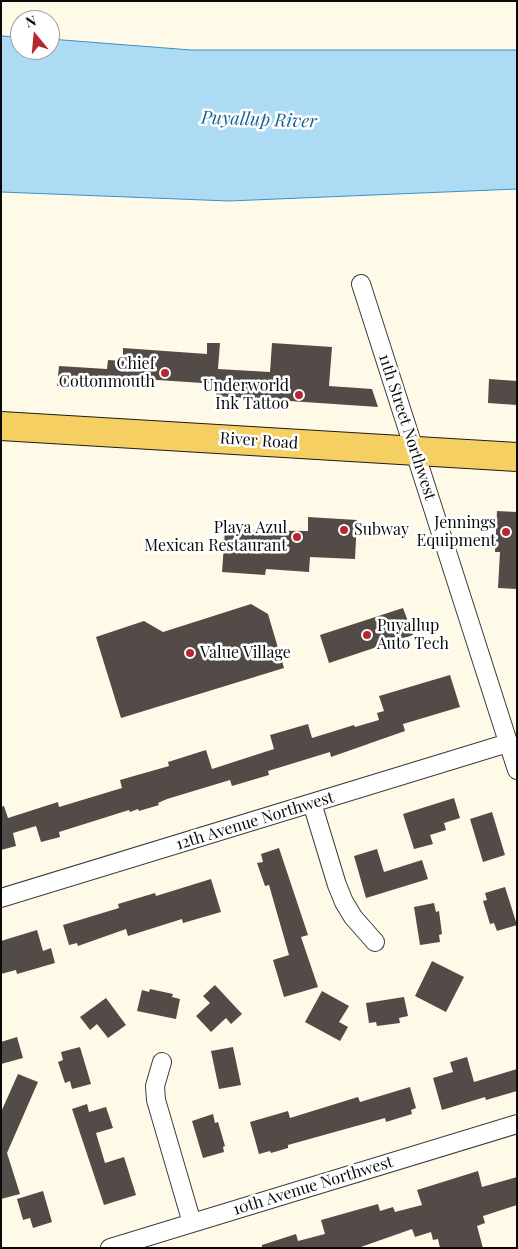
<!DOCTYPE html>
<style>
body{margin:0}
#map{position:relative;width:518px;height:1249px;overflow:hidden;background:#fffae8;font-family:"Playfair Display",serif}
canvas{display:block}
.frame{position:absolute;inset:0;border:2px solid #0a0a0a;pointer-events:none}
.north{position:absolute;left:10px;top:10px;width:50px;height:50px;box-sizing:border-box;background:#fff;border:1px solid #9d9d9d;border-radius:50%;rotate:343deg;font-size:14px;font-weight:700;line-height:20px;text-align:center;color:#0a0a0a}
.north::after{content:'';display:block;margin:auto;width:18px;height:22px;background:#b62730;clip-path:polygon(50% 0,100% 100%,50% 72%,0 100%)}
</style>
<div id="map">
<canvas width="518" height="1249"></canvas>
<div class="frame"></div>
<div class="north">N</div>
</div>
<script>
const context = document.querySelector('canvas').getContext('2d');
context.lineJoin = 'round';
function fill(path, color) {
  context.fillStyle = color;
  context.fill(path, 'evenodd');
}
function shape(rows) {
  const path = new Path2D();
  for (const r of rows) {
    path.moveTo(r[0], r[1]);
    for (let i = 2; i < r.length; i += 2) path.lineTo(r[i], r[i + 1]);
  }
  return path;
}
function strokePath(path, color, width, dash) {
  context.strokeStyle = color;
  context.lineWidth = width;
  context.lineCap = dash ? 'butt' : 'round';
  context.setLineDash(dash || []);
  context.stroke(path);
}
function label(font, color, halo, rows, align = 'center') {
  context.font = font + ' "Playfair Display",serif';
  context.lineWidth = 5;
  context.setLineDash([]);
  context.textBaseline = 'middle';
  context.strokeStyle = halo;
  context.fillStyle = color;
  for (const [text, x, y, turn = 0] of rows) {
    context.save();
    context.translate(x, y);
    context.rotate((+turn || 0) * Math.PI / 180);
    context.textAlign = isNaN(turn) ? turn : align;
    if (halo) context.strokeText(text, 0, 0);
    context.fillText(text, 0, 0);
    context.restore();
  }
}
const water = shape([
 [1,36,20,37,20,50,50,50,50,39,191,50,517,50,517,189,229,201,1,192,1,36]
]);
fill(water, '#aedbf4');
strokePath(water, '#3791c9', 1);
fill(shape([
 [207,343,220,343,218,369,270,372,272,343,332,347,329,386,372,389,378,407,216,396,217,384,113,377,112,389,57,386,59,366,107,369,108,360,123,361,123,348,207,354],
 [489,379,517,381,517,405,488,403],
 [497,511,517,512,517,589,498,588,500,552,495,552],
 [308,517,357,520,355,559,310,557,309,572,266,569,265,575,222,572,225,530,308,531],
 [251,604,268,614,284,668,121,718,96,637,144,621,163,632],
 [403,608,413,635,329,663,320,635],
 [450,675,460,707,403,724,405,731,331,757,330,752,268,771,269,775,232,786,230,780,167,799,158,803,159,805,139,811,138,809,130,812,129,810,59,832,60,837,41,842,36,826,13,833,16,846,1,850,1,807,4,806,8,818,58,802,59,807,122,788,120,780,169,766,168,762,206,750,212,769,274,749,270,735,308,724,312,738,354,725,355,727,379,720,377,713,384,711,379,696],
 [454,798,460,818,444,823,446,830,430,835,433,844,414,849,403,814],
 [492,812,505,855,483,862,470,819],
 [279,848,308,935,301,937,318,987,284,997,273,960,289,955,269,885,265,886,257,863,263,862,261,854],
 [377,849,384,872,422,860,428,879,366,898,354,856],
 [211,879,221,912,183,923,182,919,128,936,126,929,78,946,77,943,69,945,63,925,119,908,118,904,155,893,156,896],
 [505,887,517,925,497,931,494,923,490,924,483,901,487,900,485,893],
 [434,903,436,912,439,911,442,934,439,935,440,942,420,945,414,907],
 [37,930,43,951,51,948,55,963,17,974,16,970,1,974,1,941],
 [432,961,464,977,446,1012,415,996],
 [215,985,242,1014,231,1024,226,1018,211,1032,196,1016,210,1003,203,996],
 [150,989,173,994,172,997,180,999,176,1019,137,1011,142,990,149,992],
 [322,991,349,1006,339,1022,348,1027,340,1041,305,1022],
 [404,997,408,1016,399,1018,400,1023,377,1026,376,1022,369,1023,366,1003],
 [106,998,126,1025,108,1038,97,1024,90,1030,80,1017],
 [17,1037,23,1058,1,1064,1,1042],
 [80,1047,91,1084,72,1089,70,1081,65,1083,58,1062,63,1060,61,1052],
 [233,1047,241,1085,219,1089,211,1051],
 [467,1057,474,1082,517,1069,517,1091,486,1100,485,1097,442,1110,433,1078,453,1072,450,1062],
 [18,1074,38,1082,7,1153,20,1194,1,1199,1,1112],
 [410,1087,416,1108,411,1110,412,1114,386,1122,385,1118,288,1145,288,1148,271,1153,270,1151,259,1154,250,1122,288,1111,290,1118,358,1097,360,1102],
 [87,1104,89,1112,106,1107,113,1128,96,1133,105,1163,124,1157,136,1195,104,1205,72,1109],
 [213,1114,215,1123,218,1122,225,1146,223,1147,224,1152,203,1158,192,1121],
 [478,1171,482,1187,517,1177,517,1205,483,1216,485,1223,477,1226,483,1248,440,1248,438,1239,433,1240,431,1232,415,1237,412,1229,358,1248,262,1248,262,1245,296,1234,298,1241,325,1234,321,1220,378,1204,380,1211,393,1207,395,1212,422,1205,417,1190],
 [43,1191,52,1222,33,1228,30,1218,23,1220,17,1199]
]), '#524b47');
const minor = shape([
 [361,284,517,770],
 [312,803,337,885,344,902,353,917,375,942],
 [1,898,508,743],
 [162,1062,155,1086,156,1100,192,1223],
 [110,1248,517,1124]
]);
const primary = shape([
 [1,426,517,457]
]);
strokePath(minor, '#3d3d3d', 20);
strokePath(primary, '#1b1b1b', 30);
strokePath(minor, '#fff', 18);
strokePath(primary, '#f5cf61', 28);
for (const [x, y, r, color] of [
 [165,373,5,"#b62730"],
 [299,395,5,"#b62730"],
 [344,530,5,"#b62730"],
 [506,532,5,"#b62730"],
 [297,537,5,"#b62730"],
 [367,635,5,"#b62730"],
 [190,653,5,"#b62730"]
]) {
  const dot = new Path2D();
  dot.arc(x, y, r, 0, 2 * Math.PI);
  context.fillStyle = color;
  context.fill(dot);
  strokePath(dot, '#fff', 2);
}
label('16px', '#0a0a0a', '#fff', [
 ["Chief",155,364],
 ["Cottonmouth",155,382],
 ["Underworld",289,386],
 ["Ink Tattoo",289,404],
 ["Jennings",496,523],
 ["Equipment",496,541],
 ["Playa Azul",287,528],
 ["Mexican Restaurant",287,546],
 ["Subway",354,530,"left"],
 ["Puyallup",377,626,"left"],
 ["Auto Tech",377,644,"left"],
 ["Value Village",200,653,"left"]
], 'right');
label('16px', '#0a0a0a', '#fff', [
 ["11th Street Northwest",407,427,72],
 ["River Road",259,441,4],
 ["12th Avenue Northwest",255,821,-17],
 ["10th Avenue Northwest",313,1186,-17]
]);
label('italic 18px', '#186298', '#fff', [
 ["Puyallup River",259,120,2]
]);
</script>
